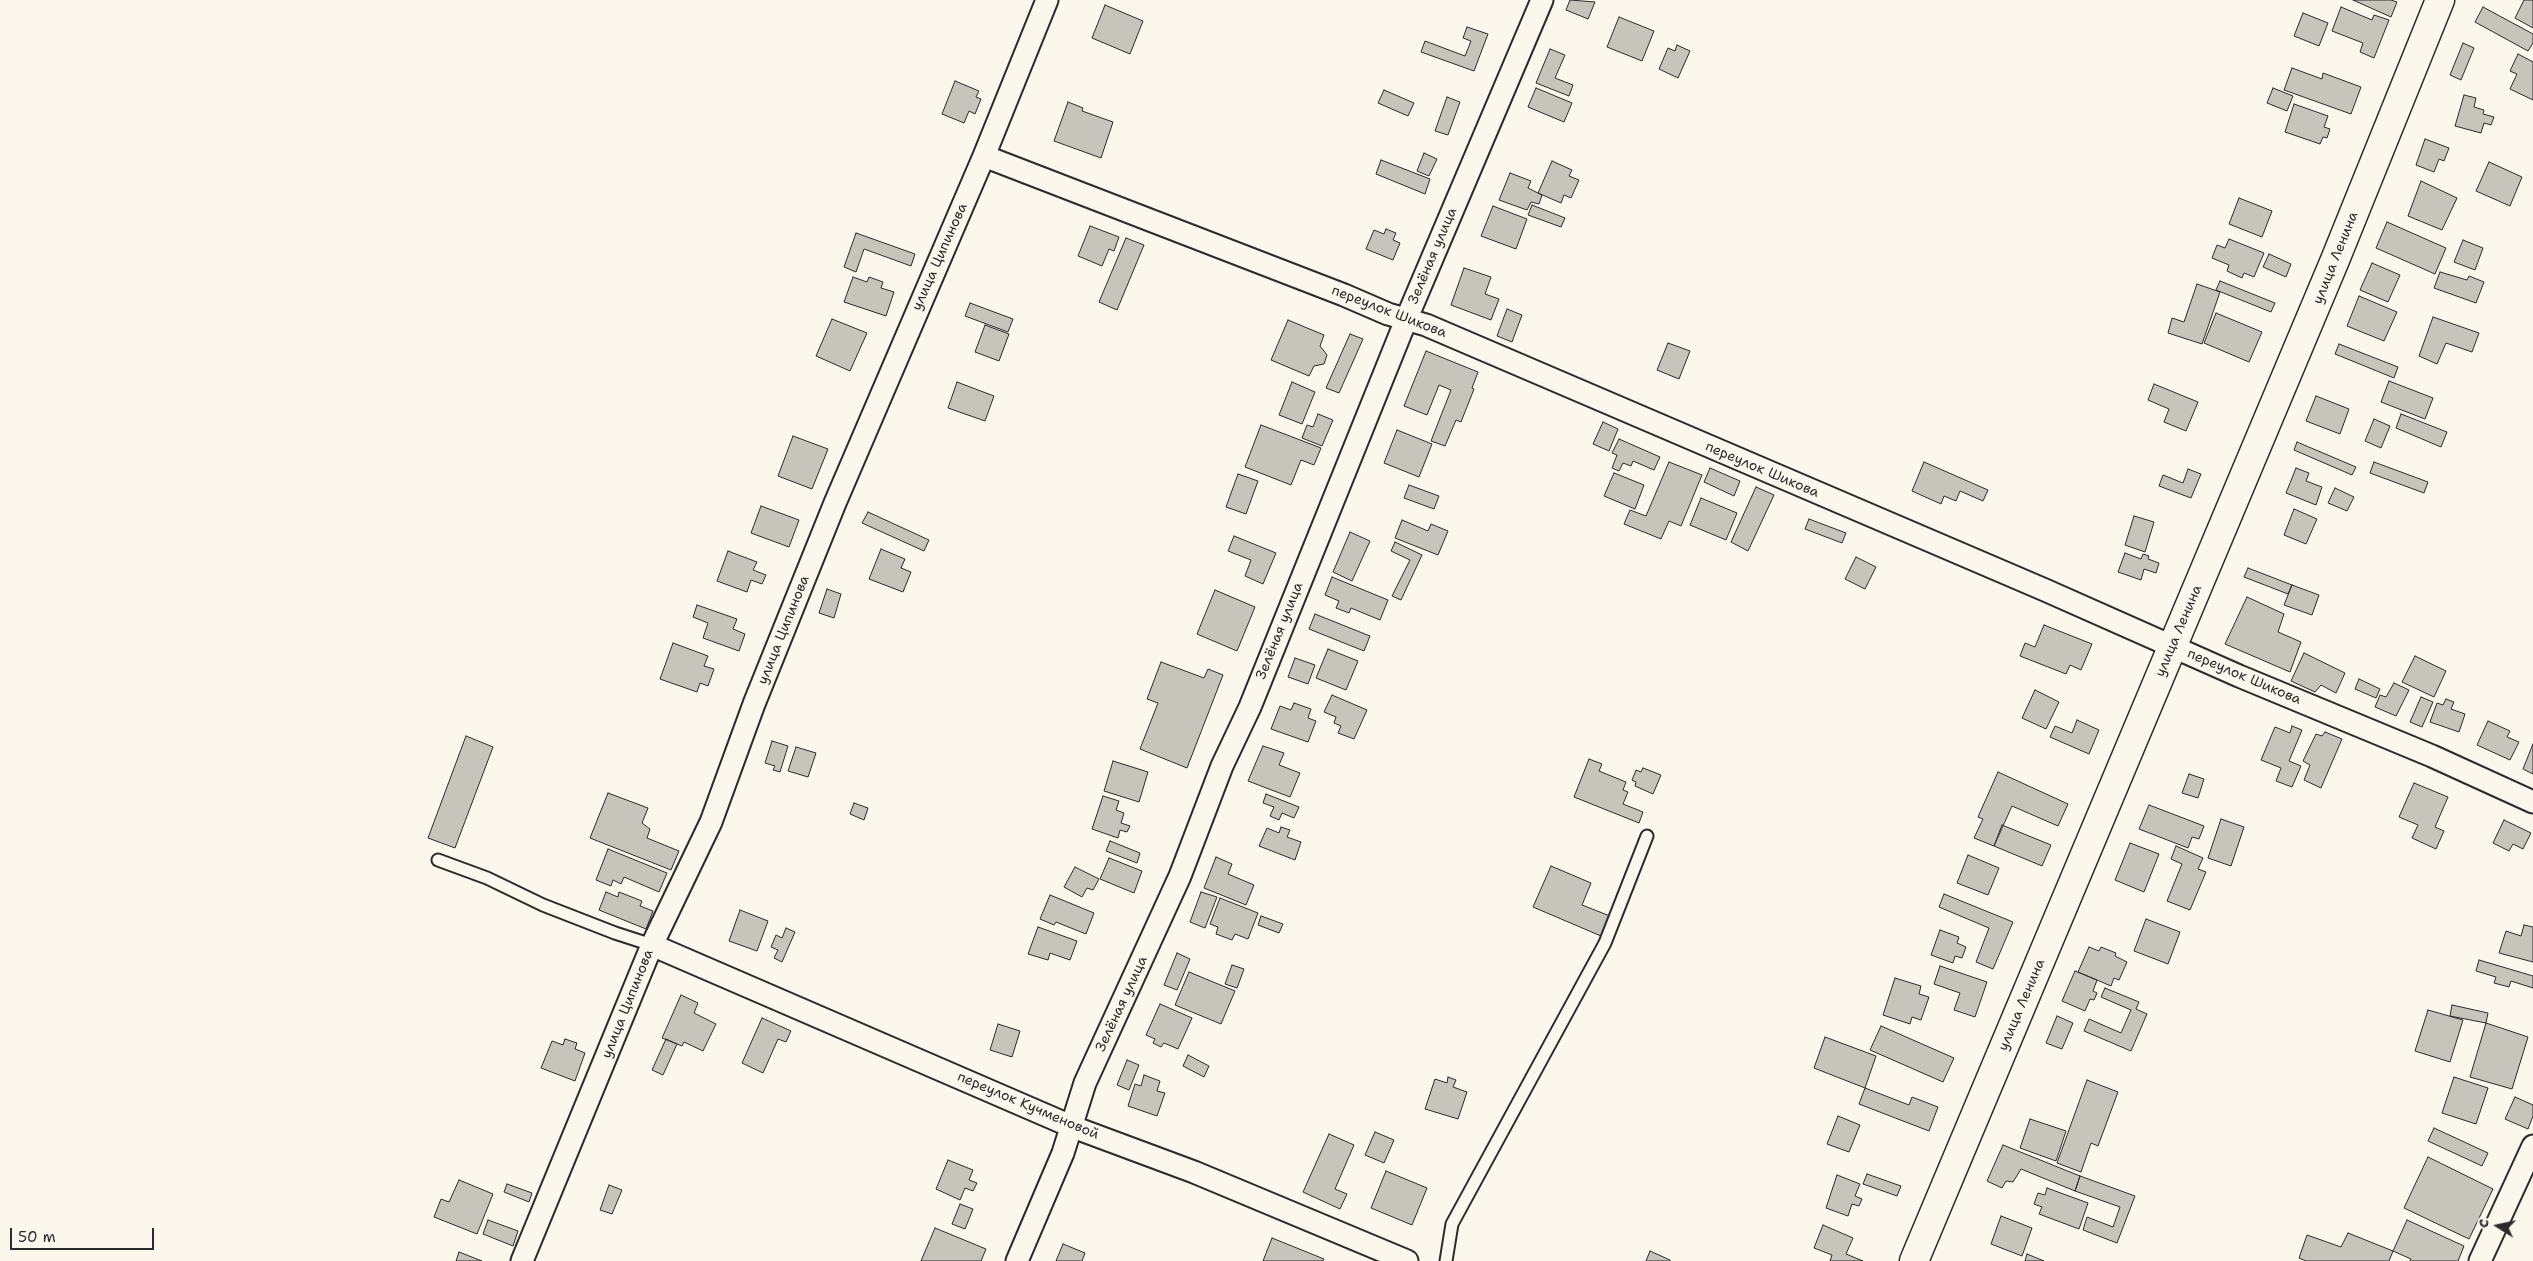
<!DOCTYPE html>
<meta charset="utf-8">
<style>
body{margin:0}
#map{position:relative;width:2533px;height:1261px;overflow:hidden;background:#fbf7ec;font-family:"Shantell Sans",sans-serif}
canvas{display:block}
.north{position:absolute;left:2473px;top:1201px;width:50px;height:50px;-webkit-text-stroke:4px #fbf7ec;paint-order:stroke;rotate:280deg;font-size:14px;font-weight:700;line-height:20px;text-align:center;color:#2b2b2b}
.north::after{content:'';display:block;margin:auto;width:18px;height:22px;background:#2b2b2b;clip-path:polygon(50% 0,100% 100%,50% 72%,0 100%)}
.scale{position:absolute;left:10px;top:1228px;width:144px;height:22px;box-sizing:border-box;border:2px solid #2b2b2b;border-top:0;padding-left:6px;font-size:15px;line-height:18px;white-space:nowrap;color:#2b2b2b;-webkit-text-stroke:4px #fbf7ec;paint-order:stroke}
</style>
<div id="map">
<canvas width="2533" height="1261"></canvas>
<div class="north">С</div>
<div class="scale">50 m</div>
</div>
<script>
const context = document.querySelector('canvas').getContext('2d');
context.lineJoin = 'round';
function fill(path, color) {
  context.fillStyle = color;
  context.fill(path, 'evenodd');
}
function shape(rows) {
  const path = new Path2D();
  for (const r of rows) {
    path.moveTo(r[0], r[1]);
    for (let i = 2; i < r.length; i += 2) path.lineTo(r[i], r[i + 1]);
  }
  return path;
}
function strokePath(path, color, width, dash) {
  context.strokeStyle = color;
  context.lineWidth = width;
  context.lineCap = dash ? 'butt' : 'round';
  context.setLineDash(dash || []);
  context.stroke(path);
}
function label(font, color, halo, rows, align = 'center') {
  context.font = font + ' "Shantell Sans",sans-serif';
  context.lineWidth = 4;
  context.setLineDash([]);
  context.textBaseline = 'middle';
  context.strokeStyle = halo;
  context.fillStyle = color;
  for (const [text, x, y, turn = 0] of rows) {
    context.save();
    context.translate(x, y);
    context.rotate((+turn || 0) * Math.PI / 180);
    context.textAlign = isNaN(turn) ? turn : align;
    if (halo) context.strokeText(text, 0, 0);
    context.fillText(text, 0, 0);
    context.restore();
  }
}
const building = shape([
 [1570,0,1595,2,1588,19,1566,10,1570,0],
 [2353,0,2391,0,2397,2,2391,17,2353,0],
 [2524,0,2533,0,2533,28,2515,18,2524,0],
 [1105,5,1143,21,1130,54,1092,38,1105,5],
 [2341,7,2372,20,2374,15,2389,20,2374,58,2360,52,2363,43,2332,31,2341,7],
 [2483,7,2533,34,2533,43,2528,51,2475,22,2483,7],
 [2303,13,2328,23,2319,46,2294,36,2303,13],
 [1619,17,1654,31,1642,61,1607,47,1619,17],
 [1467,27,1488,34,1474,71,1421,52,1425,41,1465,56,1471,41,1463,38,1467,27],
 [2463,43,2474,48,2461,80,2450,75,2463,43],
 [1677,45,1690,51,1678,78,1659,69,1668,48,1675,51,1677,45],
 [1550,49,1565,55,1555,78,1573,85,1569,96,1536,83,1550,49],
 [2518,54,2533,62,2533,100,2510,89,2517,74,2510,71,2518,54],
 [2292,68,2322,79,2323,73,2361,87,2351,114,2284,90,2292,68],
 [955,81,979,91,976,97,981,99,975,114,969,111,964,123,942,114,955,81],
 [1536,88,1572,103,1564,122,1528,107,1536,88],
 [2273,88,2293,96,2287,111,2267,103,2273,88],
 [1384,90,1414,103,1408,116,1378,103,1384,90],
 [2464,95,2476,98,2474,107,2484,110,2483,114,2494,117,2491,125,2484,123,2481,133,2455,126,2464,95],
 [1447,97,1460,102,1448,135,1435,131,1447,97],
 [1068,102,1083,108,1082,111,1113,122,1101,158,1054,141,1068,102],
 [2294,104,2328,116,2324,127,2330,129,2327,138,2323,137,2320,144,2285,132,2294,104],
 [2425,139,2449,148,2444,161,2439,159,2434,172,2416,165,2425,139],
 [1424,153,1437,159,1429,176,1417,171,1424,153],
 [1381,160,1430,179,1425,194,1376,174,1381,160],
 [1552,161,1572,170,1569,176,1579,180,1571,198,1564,195,1561,203,1538,193,1552,161],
 [2489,162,2522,177,2510,206,2476,191,2489,162],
 [1510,173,1531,181,1528,188,1542,195,1539,204,1531,202,1527,210,1499,200,1510,173],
 [2421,181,2457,198,2442,230,2408,216,2421,181],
 [2239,198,2272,211,2262,237,2229,224,2239,198],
 [1532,205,1565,218,1561,227,1528,215,1532,205],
 [1493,206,1527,219,1516,249,1481,236,1493,206],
 [2387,222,2446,248,2435,274,2376,248,2387,222],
 [1090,226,1119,237,1114,251,1109,249,1102,266,1078,256,1090,226],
 [1386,229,1396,233,1393,240,1400,243,1393,260,1366,249,1374,230,1384,234,1386,229],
 [856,233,915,254,911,266,864,249,856,272,844,267,856,233],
 [1126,238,1144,245,1117,310,1099,302,1126,238],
 [2229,239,2264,253,2254,277,2244,273,2242,278,2227,271,2229,265,2212,258,2217,245,2225,248,2229,239],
 [2463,240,2483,248,2475,270,2454,262,2463,240],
 [2269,254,2291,264,2286,277,2263,267,2269,254],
 [2372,263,2400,275,2388,302,2360,290,2372,263],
 [1464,268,1491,277,1485,294,1499,299,1491,320,1451,305,1464,268],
 [2440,272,2467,280,2469,276,2484,282,2476,303,2434,288,2440,272],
 [853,277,867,282,869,277,883,282,881,288,894,292,886,316,844,302,853,277],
 [2220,281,2275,303,2271,312,2216,290,2220,281],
 [2197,284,2220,292,2202,344,2168,333,2172,318,2184,322,2197,284],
 [2359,296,2397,312,2384,341,2347,326,2359,296],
 [970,303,1013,319,1008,332,965,316,970,303],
 [1507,309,1522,315,1512,342,1497,336,1507,309],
 [2216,313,2262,332,2249,362,2204,343,2216,313],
 [2433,317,2479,333,2472,352,2446,343,2437,364,2419,356,2433,317],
 [832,319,867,333,850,371,816,356,832,319],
 [1288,320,1324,335,1320,346,1327,355,1324,364,1314,366,1309,376,1271,360,1288,320],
 [985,325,1009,334,999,361,975,352,985,325],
 [1350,334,1363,339,1339,393,1326,388,1350,334],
 [1668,343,1690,351,1679,379,1657,370,1668,343],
 [2339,344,2398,367,2394,378,2335,354,2339,344],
 [1426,351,1478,372,1472,388,1474,389,1461,422,1456,420,1445,446,1431,441,1451,390,1439,385,1427,415,1404,406,1426,351],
 [2389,381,2433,398,2425,419,2381,402,2389,381],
 [957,382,994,396,985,421,948,408,957,382],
 [1292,382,1315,392,1302,424,1279,415,1292,382],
 [2154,384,2198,402,2186,431,2164,422,2169,409,2148,400,2154,384],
 [2316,396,2349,409,2340,434,2306,421,2316,396],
 [1318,414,1333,420,1322,446,1302,438,1307,425,1313,427,1318,414],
 [2401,414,2447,432,2441,447,2396,428,2401,414],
 [2374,419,2390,426,2381,448,2365,441,2374,419],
 [1603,422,1618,429,1609,451,1593,444,1603,422],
 [1261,425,1321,448,1314,465,1301,460,1291,485,1245,467,1261,425],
 [1397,430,1432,444,1419,477,1384,463,1397,430],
 [793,436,828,449,812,489,778,476,793,436],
 [1619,439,1660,457,1654,470,1633,461,1631,466,1623,463,1619,471,1612,468,1617,455,1612,453,1619,439],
 [2297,442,2356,467,2352,475,2294,450,2297,442],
 [1669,462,1702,475,1681,526,1669,521,1661,539,1624,524,1630,510,1646,516,1669,462],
 [1924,462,1988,490,1983,501,1960,491,1956,501,1944,496,1941,504,1912,491,1924,462],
 [2374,462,2428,482,2424,493,2370,473,2374,462],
 [1710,468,1740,481,1734,496,1704,482,1710,468],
 [2296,468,2309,473,2306,481,2322,487,2316,505,2286,493,2296,468],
 [2188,469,2201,474,2191,498,2159,486,2163,475,2183,483,2188,469],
 [1614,473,1644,485,1635,509,1604,496,1614,473],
 [1238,474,1258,481,1246,514,1226,507,1238,474],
 [1409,485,1439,496,1434,509,1404,498,1409,485],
 [1756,487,1774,495,1748,551,1731,542,1756,487],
 [2335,488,2354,497,2347,511,2328,503,2335,488],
 [1701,498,1737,513,1726,540,1690,525,1701,498],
 [761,506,799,520,789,547,751,533,761,506],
 [2294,509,2317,519,2306,544,2284,535,2294,509],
 [868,512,929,540,924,551,862,523,868,512],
 [2134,516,2154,522,2145,552,2125,545,2134,516],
 [1809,519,1846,533,1842,543,1805,529,1809,519],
 [1402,520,1428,531,1431,524,1448,531,1438,555,1395,538,1402,520],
 [1350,532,1370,541,1352,581,1333,572,1350,532],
 [1234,536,1276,553,1263,584,1245,576,1251,560,1228,551,1234,536],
 [1395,542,1422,555,1401,600,1392,596,1410,560,1391,551,1395,542],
 [881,549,905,559,901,568,911,572,903,592,869,579,881,549],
 [728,551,757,562,753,570,766,575,762,584,751,580,747,592,717,581,728,551],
 [2125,553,2141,559,2143,554,2149,556,2148,559,2159,563,2156,573,2144,569,2141,580,2118,572,2125,553],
 [1856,557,1876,567,1865,589,1845,579,1856,557],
 [2248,568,2292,585,2288,594,2244,577,2248,568],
 [1332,577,1388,600,1380,620,1351,608,1349,613,1336,608,1339,601,1325,595,1332,577],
 [2292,585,2319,595,2312,615,2284,605,2292,585],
 [827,589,841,594,834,618,819,613,827,589],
 [1215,590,1255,607,1237,651,1197,634,1215,590],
 [2247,597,2284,614,2278,632,2301,642,2290,672,2225,644,2247,597],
 [697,605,737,619,733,629,745,634,739,651,703,638,708,623,693,617,697,605],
 [1315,614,1370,636,1364,651,1309,629,1315,614],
 [2044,625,2092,644,2081,670,2070,665,2066,674,2020,656,2025,643,2035,647,2044,625],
 [673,643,708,656,704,666,714,669,708,686,700,683,697,692,660,679,673,643],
 [1328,649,1358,661,1346,690,1316,678,1328,649],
 [2304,653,2345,673,2336,693,2321,685,2315,692,2291,681,2304,653],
 [2415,656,2446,671,2434,697,2402,682,2415,656],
 [1295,658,1315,665,1308,684,1288,677,1295,658],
 [1161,662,1204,678,1208,669,1223,675,1187,768,1140,749,1158,703,1147,699,1161,662],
 [2359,679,2380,689,2376,698,2355,689,2359,679],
 [2394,683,2409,690,2396,716,2375,707,2380,695,2386,697,2394,683],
 [2035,690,2059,702,2046,729,2022,718,2035,690],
 [1332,695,1367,710,1354,739,1338,733,1341,726,1334,723,1336,717,1324,712,1332,695],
 [2421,697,2433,702,2422,727,2410,722,2421,697],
 [2446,699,2454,702,2451,709,2465,714,2459,732,2430,722,2437,703,2443,705,2446,699],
 [1294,703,1311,709,1308,718,1316,721,1308,742,1271,729,1280,706,1291,710,1294,703],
 [2077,720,2099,730,2089,754,2050,737,2055,726,2072,733,2077,720],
 [2488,721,2510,731,2507,737,2519,742,2510,760,2477,745,2488,721],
 [2292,726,2302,730,2289,761,2301,766,2292,787,2276,781,2281,768,2261,760,2275,727,2290,733,2292,726],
 [2325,732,2342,739,2321,788,2304,780,2310,765,2303,761,2316,734,2322,736,2325,732],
 [466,736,493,747,455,848,428,838,466,736],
 [772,741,788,746,780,772,773,770,775,766,765,763,772,741],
 [2533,744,2533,774,2523,769,2533,744],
 [1263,746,1284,753,1279,765,1300,773,1290,797,1248,781,1263,746],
 [796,747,816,753,808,777,788,771,796,747],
 [1589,759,1602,764,1599,771,1626,782,1623,790,1628,792,1623,804,1643,812,1639,823,1574,797,1589,759],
 [1113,761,1148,772,1139,802,1104,791,1113,761],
 [1643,768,1661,775,1653,794,1635,786,1636,782,1632,780,1636,770,1641,772,1643,768],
 [1998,772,2068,804,2058,826,2012,806,1994,846,1974,838,1983,819,1978,817,1998,772],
 [2189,774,2204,779,2198,798,2182,793,2189,774],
 [2414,783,2448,797,2435,827,2444,831,2436,849,2412,838,2418,825,2399,817,2414,783],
 [608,793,648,808,642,823,650,829,647,838,679,851,671,870,590,838,608,793],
 [1266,794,1299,807,1294,818,1282,813,1279,820,1270,816,1274,807,1263,803,1266,794],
 [1103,796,1119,801,1116,810,1124,813,1121,823,1130,826,1127,832,1120,830,1118,838,1092,829,1103,796],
 [854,803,868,808,864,820,850,814,854,803],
 [2149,805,2204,826,2199,839,2192,837,2188,848,2139,829,2149,805],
 [2221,819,2244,827,2231,866,2208,858,2221,819],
 [2504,820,2531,833,2523,849,2513,844,2509,851,2493,843,2504,820],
 [2002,825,2051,845,2042,866,1994,846,2002,825],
 [1281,827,1290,830,1287,837,1301,842,1295,860,1259,846,1267,828,1279,833,1281,827],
 [1110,841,1140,853,1137,863,1106,851,1110,841],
 [2130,843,2159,854,2144,892,2115,880,2130,843],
 [2176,846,2203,858,2198,869,2206,872,2190,910,2167,901,2182,864,2171,859,2176,846],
 [608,849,667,873,659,892,624,877,621,884,613,880,611,886,596,880,608,849],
 [1968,855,1999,868,1988,895,1957,883,1968,855],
 [1216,857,1232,864,1228,874,1254,885,1246,905,1204,888,1216,857],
 [1109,858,1142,871,1134,893,1100,879,1109,858],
 [1551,866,1591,883,1582,905,1610,916,1601,936,1533,907,1551,866],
 [1075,867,1099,879,1093,890,1087,888,1082,897,1064,887,1075,867],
 [606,892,618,897,619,892,642,901,640,906,653,911,646,929,599,910,606,892],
 [1201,892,1217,897,1205,928,1190,922,1201,892],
 [1944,894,2013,922,1993,969,1976,962,1989,928,1939,907,1944,894],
 [1050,895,1094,913,1086,934,1056,922,1054,925,1040,919,1050,895],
 [1220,898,1258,913,1248,939,1235,934,1232,940,1216,934,1218,927,1210,924,1220,898],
 [740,910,768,921,757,951,729,941,740,910],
 [1261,916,1283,924,1279,933,1258,925,1261,916],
 [2146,919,2180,932,2168,964,2134,951,2146,919],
 [2524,925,2533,927,2533,962,2499,953,2506,931,2521,936,2524,925],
 [1038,927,1077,941,1070,960,1050,953,1048,960,1028,954,1038,927],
 [786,928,795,932,782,962,774,958,778,950,771,947,776,935,782,938,786,928],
 [1940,930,1959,937,1957,943,1966,947,1962,958,1955,956,1953,963,1931,955,1940,930],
 [2089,947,2099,951,2101,947,2116,953,2115,956,2127,962,2119,980,2114,978,2111,986,2078,972,2089,947],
 [1177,953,1190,959,1177,990,1164,985,1177,953],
 [2479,960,2533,976,2533,988,2511,981,2509,987,2494,983,2496,977,2476,971,2479,960],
 [1232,965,1244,969,1237,988,1225,984,1232,965],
 [1940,966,1987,982,1975,1017,1954,1010,1960,993,1934,984,1940,966],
 [2075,971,2097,980,2093,991,2097,993,2094,1000,2090,999,2085,1011,2062,1001,2075,971],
 [1189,972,1235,991,1221,1024,1175,1005,1189,972],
 [1895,978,1921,986,1919,994,1929,997,1921,1020,1912,1017,1910,1024,1883,1015,1895,978],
 [2105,988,2139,1002,2136,1009,2147,1014,2131,1051,2084,1031,2089,1019,2121,1033,2131,1010,2101,997,2105,988],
 [681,995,698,1003,694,1013,716,1024,703,1051,684,1042,682,1046,662,1038,681,995],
 [1160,1004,1192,1018,1178,1049,1164,1043,1161,1047,1153,1043,1155,1039,1146,1035,1160,1004],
 [2452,1005,2488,1013,2486,1023,2450,1016,2452,1005],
 [2428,1010,2463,1020,2450,1062,2415,1051,2428,1010],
 [2057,1016,2073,1023,2062,1049,2046,1043,2057,1016],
 [762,1018,791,1031,786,1042,778,1039,763,1073,742,1063,762,1018],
 [2486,1023,2528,1037,2512,1089,2470,1077,2486,1023],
 [998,1024,1020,1031,1012,1057,990,1050,998,1024],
 [1881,1026,1954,1058,1943,1082,1870,1050,1881,1026],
 [1825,1037,1876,1056,1865,1088,1814,1068,1825,1037],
 [565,1039,577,1043,575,1049,585,1053,575,1081,541,1068,552,1041,563,1045,565,1039],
 [666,1039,677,1044,663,1075,652,1070,666,1039],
 [1188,1055,1209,1066,1204,1077,1183,1066,1188,1055],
 [1127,1060,1139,1065,1129,1090,1117,1085,1127,1060],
 [1144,1075,1160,1081,1157,1091,1165,1093,1157,1116,1128,1106,1135,1084,1141,1086,1144,1075],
 [1448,1077,1456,1080,1453,1087,1467,1092,1458,1119,1425,1109,1435,1079,1447,1083,1448,1077],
 [2454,1077,2488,1088,2476,1124,2442,1113,2454,1077],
 [2087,1080,2118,1092,2098,1146,2091,1143,2081,1172,2057,1163,2087,1080],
 [1865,1088,1909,1105,1912,1097,1938,1107,1929,1131,1859,1104,1865,1088],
 [2515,1097,2533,1105,2533,1116,2528,1129,2505,1119,2515,1097],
 [1838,1116,1860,1125,1849,1152,1827,1144,1838,1116],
 [2030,1119,2066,1131,2056,1161,2020,1148,2030,1119],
 [2434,1128,2488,1153,2482,1166,2428,1141,2434,1128],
 [1375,1132,1394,1140,1384,1163,1365,1155,1375,1132],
 [1329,1134,1354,1145,1335,1189,1347,1194,1340,1209,1303,1192,1329,1134],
 [2003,1145,2080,1176,2075,1191,2021,1169,2013,1182,2006,1181,2002,1188,1987,1181,2003,1145],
 [2428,1157,2493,1189,2469,1239,2404,1208,2428,1157],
 [948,1160,973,1170,969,1180,977,1183,973,1191,965,1188,960,1200,936,1189,948,1160],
 [1386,1171,1427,1188,1412,1225,1371,1208,1386,1171],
 [1867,1174,1901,1186,1897,1196,1863,1184,1867,1174],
 [1837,1175,1860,1184,1855,1196,1862,1199,1859,1206,1852,1204,1848,1216,1826,1208,1837,1175],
 [2080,1176,2135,1196,2117,1243,2083,1230,2087,1217,2113,1227,2120,1207,2075,1191,2080,1176],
 [459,1180,493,1194,477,1234,434,1217,441,1199,449,1202,459,1180],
 [507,1184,532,1193,529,1202,504,1192,507,1184],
 [609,1185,622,1190,612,1214,600,1210,609,1185],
 [2047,1188,2088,1203,2079,1229,2039,1214,2042,1207,2034,1204,2038,1193,2045,1195,2047,1188],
 [960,1204,973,1209,965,1229,952,1224,960,1204],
 [2001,1216,2032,1228,2022,1256,1991,1244,2001,1216],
 [488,1220,518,1231,513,1246,483,1234,488,1220],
 [2407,1220,2464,1246,2458,1261,2410,1261,2411,1259,2393,1251,2407,1220],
 [1823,1225,1853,1238,1846,1254,1863,1261,1830,1261,1832,1255,1814,1248,1823,1225],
 [935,1228,986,1249,981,1261,921,1261,935,1228],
 [2348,1233,2393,1251,2389,1261,2306,1261,2299,1258,2307,1235,2341,1247,2348,1233],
 [1272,1238,1324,1259,1323,1261,1263,1261,1272,1238],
 [1063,1244,1085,1253,1082,1261,1056,1261,1063,1244],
 [1650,1251,1670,1260,1670,1261,1646,1261,1650,1251],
 [459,1252,482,1261,456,1261,459,1252],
 [2027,1254,2044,1261,2025,1261,2027,1254]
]);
fill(building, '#c7c4bc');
strokePath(building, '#2b2b2b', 1);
const service = shape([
 [438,860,487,878,543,905,615,933,652,945],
 [1446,1261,1452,1224,1605,943,1647,836]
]);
const minor = shape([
 [984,156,1344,295,1388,314,1426,325,2045,590,2239,676,2432,756,2533,802],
 [652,945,1073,1127,1194,1172,1407,1261],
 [522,1261,652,945,711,822,754,704,835,503,984,156,1047,0],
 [1017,1261,1063,1153,1085,1083,1180,876,1222,766,1250,707,1406,320,1542,0],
 [2480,1261,2533,1146]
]);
const tertiary = shape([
 [1914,1261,2335,260,2440,0]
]);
strokePath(service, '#2b2b2b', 15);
strokePath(minor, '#2b2b2b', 25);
strokePath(tertiary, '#2b2b2b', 31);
strokePath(service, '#fbf7ec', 11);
strokePath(minor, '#fbf7ec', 21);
strokePath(tertiary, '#fbf7ec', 28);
label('14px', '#2b2b2b', '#fbf7ec', [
 ["Зелёная улица",1433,256,-67],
 ["улица Ципинова",940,257,-66],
 ["улица Ленина",2336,258,-68],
 ["переулок Шикова",1389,312,21],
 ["переулок Шикова",1762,470,23],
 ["улица Ципинова",784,630,-68],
 ["Зелёная улица",1280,631,-68],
 ["улица Ленина",2179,631,-67],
 ["переулок Шикова",2244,677,23],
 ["улица Ципинова",628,1004,-68],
 ["Зелёная улица",1122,1004,-65],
 ["улица Ленина",2022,1005,-67],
 ["переулок Кучменовой",1028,1106,23]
]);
</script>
